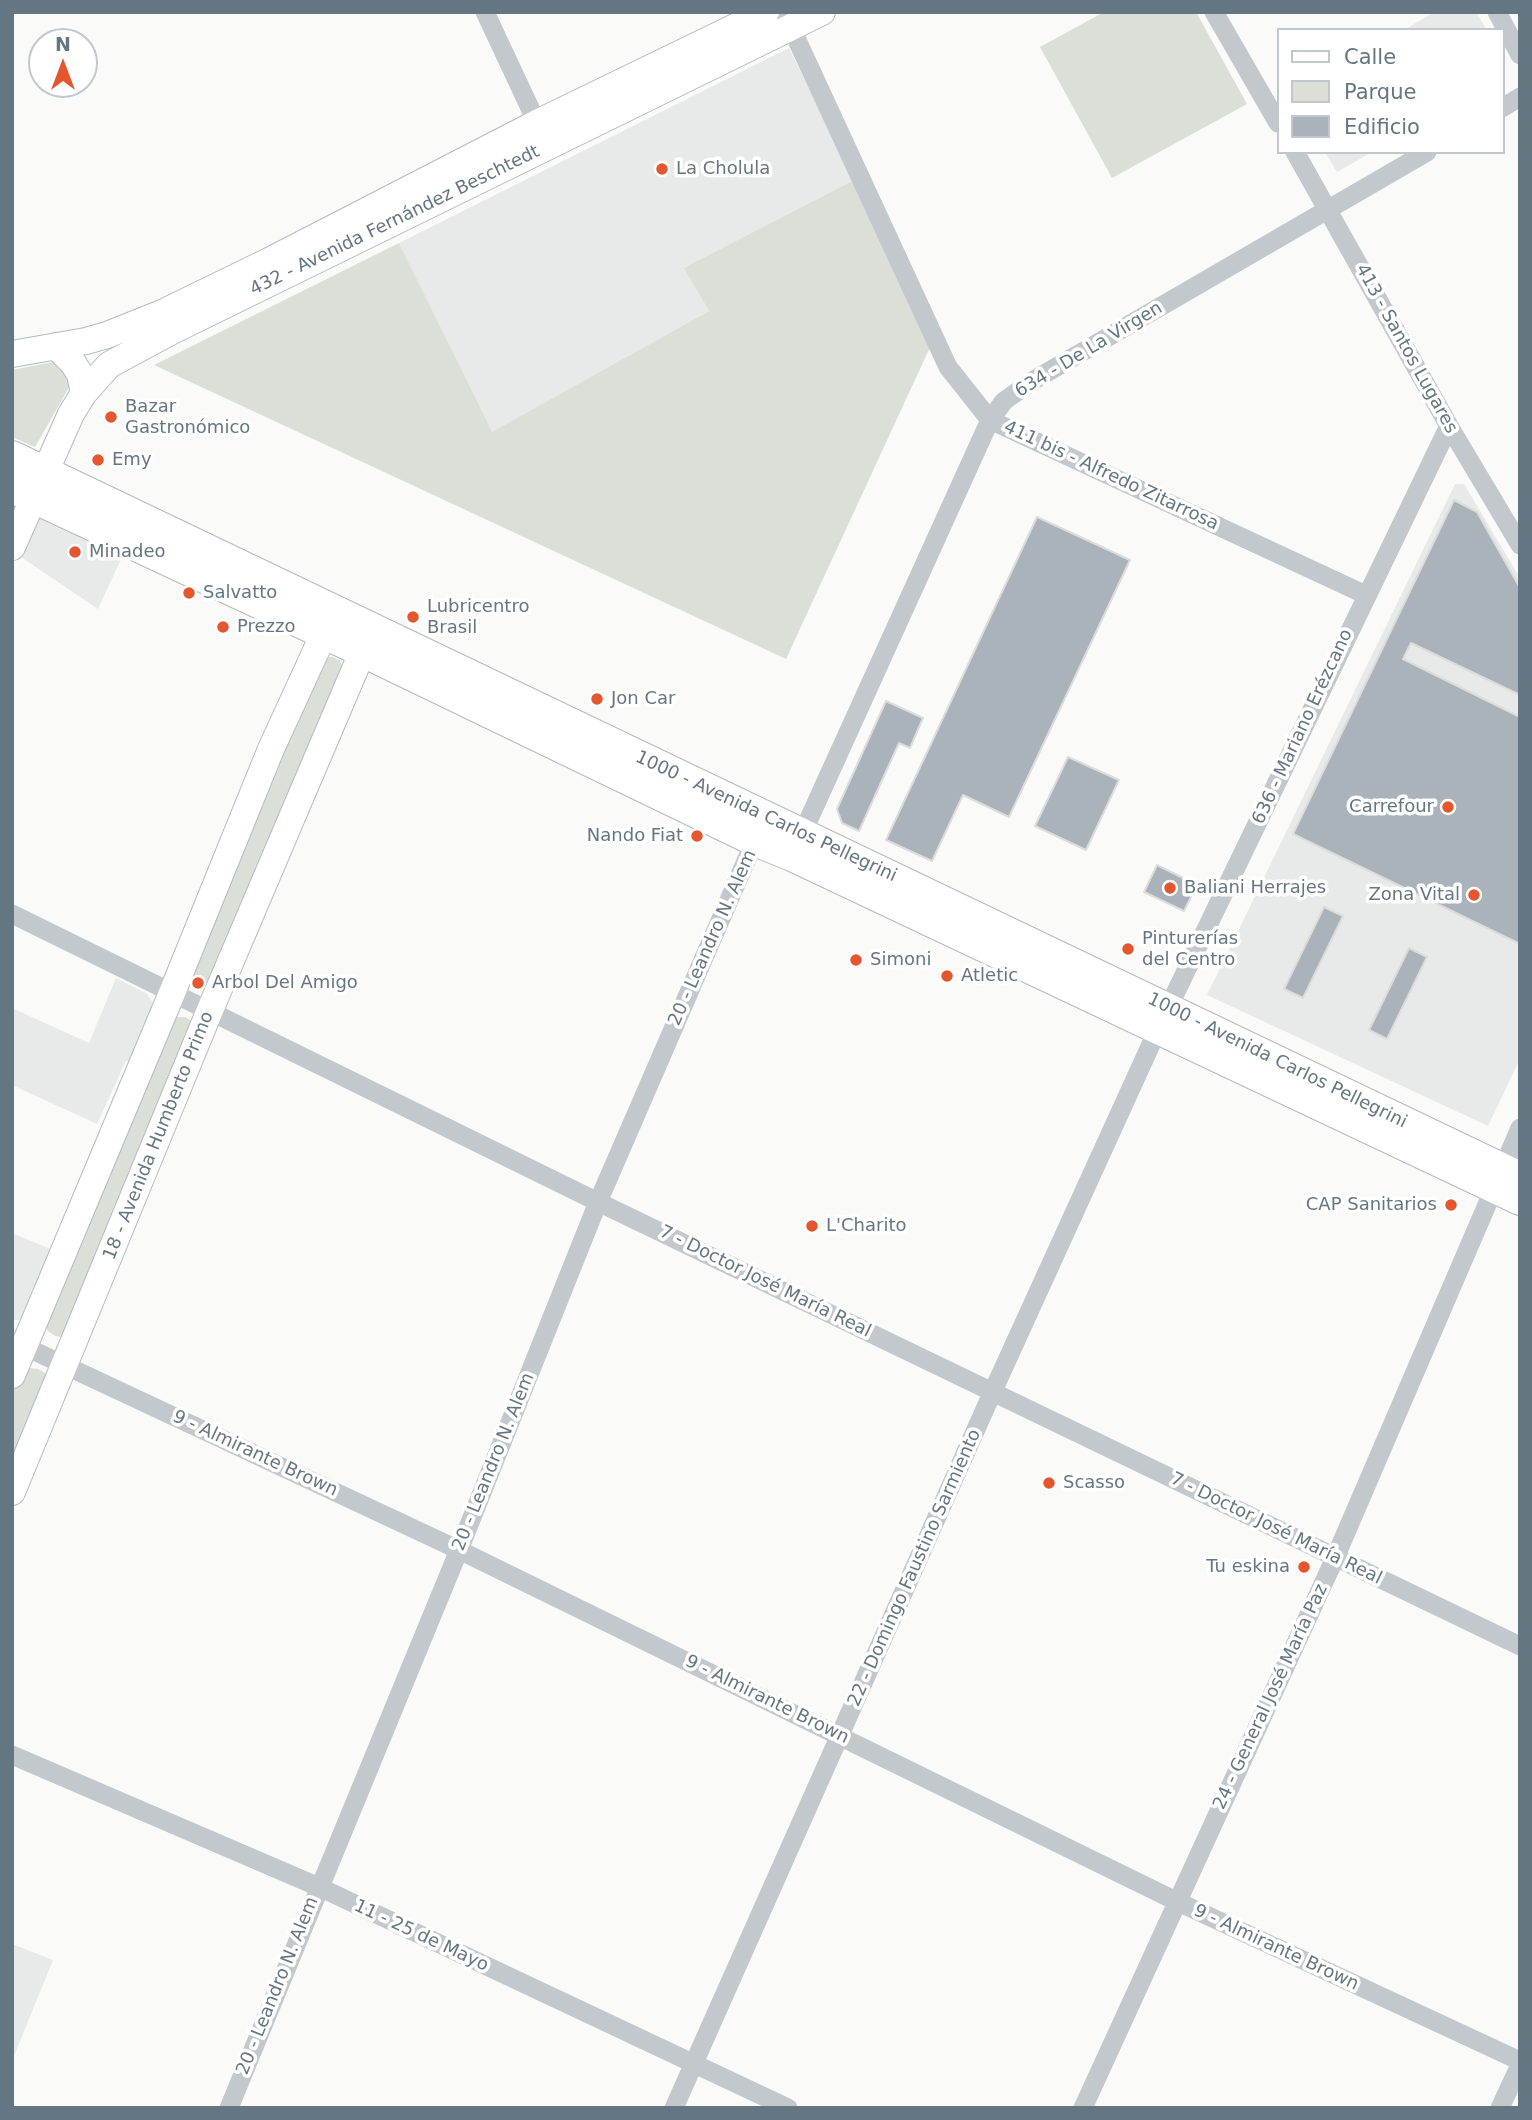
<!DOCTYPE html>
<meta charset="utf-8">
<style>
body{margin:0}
#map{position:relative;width:1532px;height:2120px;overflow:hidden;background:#fafaf8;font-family:"DejaVu Sans",sans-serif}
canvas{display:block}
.frame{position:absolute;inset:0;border:14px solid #657683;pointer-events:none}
.legend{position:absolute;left:1277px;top:28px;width:228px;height:126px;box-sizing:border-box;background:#fff;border:2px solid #c1c8cd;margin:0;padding:9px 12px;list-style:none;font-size:21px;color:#657683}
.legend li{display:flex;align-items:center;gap:14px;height:35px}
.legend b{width:35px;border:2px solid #c1c8cd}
.north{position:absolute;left:28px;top:28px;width:70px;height:70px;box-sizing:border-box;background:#fff;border:2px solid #c1c8cd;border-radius:50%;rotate:0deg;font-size:19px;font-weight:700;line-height:28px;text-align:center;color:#657683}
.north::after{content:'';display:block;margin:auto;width:24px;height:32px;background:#e4572e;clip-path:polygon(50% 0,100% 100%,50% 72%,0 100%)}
</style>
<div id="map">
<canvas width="1532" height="2120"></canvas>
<div class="frame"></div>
<ul class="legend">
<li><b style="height:9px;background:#fff"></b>Calle</li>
<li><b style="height:19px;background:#dadfd7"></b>Parque</li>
<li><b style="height:19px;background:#aab3b9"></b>Edificio</li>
</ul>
<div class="north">N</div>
</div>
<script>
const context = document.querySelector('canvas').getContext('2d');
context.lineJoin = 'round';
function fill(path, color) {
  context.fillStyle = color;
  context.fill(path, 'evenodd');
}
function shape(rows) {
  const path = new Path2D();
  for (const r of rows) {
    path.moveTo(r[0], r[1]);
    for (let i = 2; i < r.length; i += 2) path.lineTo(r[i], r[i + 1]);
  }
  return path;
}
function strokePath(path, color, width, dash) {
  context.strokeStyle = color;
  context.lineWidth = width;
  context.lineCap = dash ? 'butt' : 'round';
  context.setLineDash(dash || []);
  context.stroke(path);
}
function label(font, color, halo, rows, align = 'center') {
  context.font = font + ' "DejaVu Sans",sans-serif';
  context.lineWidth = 7;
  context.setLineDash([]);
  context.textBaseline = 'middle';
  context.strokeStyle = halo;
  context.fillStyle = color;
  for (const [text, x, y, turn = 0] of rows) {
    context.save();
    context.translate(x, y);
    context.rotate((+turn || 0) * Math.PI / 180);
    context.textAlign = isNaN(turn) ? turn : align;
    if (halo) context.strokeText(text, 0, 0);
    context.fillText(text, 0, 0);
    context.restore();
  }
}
fill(shape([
 [1434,12,1476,12,1487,30,1404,30],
 [789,48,854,180,685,268,709,311,491,433,399,243],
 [1325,152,1372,152,1337,172],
 [1455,484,1464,484,1520,578,1520,1059,1488,1126,1207,995],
 [41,517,127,546,98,609,21,557,36,522],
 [116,978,147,994,153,1003,151,1016,131,1064,126,1061,97,1124,12,1085,12,1008,89,1043],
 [12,1233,53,1250,27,1315,20,1320,12,1320],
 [12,1944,53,1960,12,2061]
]), '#e8e9e9');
fill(shape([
 [1104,12,1196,12,1247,104,1112,178,1040,47],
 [854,180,932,343,786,659,154,365,399,243,492,432,709,311,684,268],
 [58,361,75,377,35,447,12,437,12,370],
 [325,657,333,657,340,661,343,668,213,986,198,989,190,984,188,977,314,666],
 [177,1017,185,1017,191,1021,62,1337,55,1336,48,1331,45,1324,170,1020],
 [30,1368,38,1369,45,1373,48,1379,12,1473,12,1394,19,1378,23,1371]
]), '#dadfd7');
const building = shape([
 [1454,500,1477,512,1520,588,1520,695,1411,643,1403,659,1520,717,1520,944,1293,834,1454,500],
 [1037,517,1130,560,1009,817,963,795,932,861,886,840,1037,517],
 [886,701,923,718,910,748,899,743,859,831,842,823,837,809,886,701],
 [1068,757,1119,780,1086,850,1035,826,1068,757],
 [1157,865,1197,885,1184,911,1144,892,1157,865],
 [1324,907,1343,916,1303,998,1284,989,1324,907],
 [1409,948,1427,957,1387,1039,1369,1030,1409,948]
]);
fill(building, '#aab3b9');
strokePath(building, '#dcdcda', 2);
const secondary = shape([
 [56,346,73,363,80,374,84,393],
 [12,354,86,341,107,335,162,313,269,261,537,123,766,12],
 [12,547,71,414,84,393,109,365,172,331,822,12],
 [12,1375,172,993,271,749,332,616],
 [12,1492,210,1010,370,634]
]);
const primary = shape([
 [12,456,1520,1177],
 [12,488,363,652,755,841,792,856,1520,1200]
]);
strokePath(secondary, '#b3babf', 28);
strokePath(primary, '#b5babe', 32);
strokePath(shape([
 [485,12,537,123],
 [784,12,948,367,990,420,1366,595],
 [1214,12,1278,123],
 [1497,12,1520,55],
 [1502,108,1520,97],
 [1295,152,1449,426,1520,545],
 [798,843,990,420,1004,401,1034,380,1427,152],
 [12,914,598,1202,1520,1646],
 [15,1342,459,1550,1176,1901,1520,2061],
 [12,1755,319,1887,788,2108],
 [229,2108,459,1550,598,1202,759,831],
 [674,2108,993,1391,1158,1029,1449,426],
 [1083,2108,1335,1558,1520,1128],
 [1500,2108,1520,2065]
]), '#c3c8cc', 19);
strokePath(secondary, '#fff', 26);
strokePath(primary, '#fff', 30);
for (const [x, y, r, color] of [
 [662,169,7,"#e4572e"],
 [111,417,7,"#e4572e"],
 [98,460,7,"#e4572e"],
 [75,552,7,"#e4572e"],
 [189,593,7,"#e4572e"],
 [413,617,7,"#e4572e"],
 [223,627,7,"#e4572e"],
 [597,699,7,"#e4572e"],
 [1448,807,7,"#e4572e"],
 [697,836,7,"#e4572e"],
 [1170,888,7,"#e4572e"],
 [1474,895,7,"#e4572e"],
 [1128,949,7,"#e4572e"],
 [856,960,7,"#e4572e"],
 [947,976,7,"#e4572e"],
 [198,983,7,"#e4572e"],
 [1451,1205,7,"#e4572e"],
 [812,1226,7,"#e4572e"],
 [1049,1483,7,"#e4572e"],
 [1304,1567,7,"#e4572e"]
]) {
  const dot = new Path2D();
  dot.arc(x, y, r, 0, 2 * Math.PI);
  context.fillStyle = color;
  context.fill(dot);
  strokePath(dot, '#fff', 2.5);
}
label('18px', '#657683', '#fff', [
 ["La Cholula",676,169],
 ["Bazar",125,407],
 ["Gastronómico",125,428],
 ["Emy",112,460],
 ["Minadeo",89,552],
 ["Salvatto",203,593],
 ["Lubricentro",427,607],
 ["Brasil",427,628],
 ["Prezzo",237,627],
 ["Jon Car",611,699],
 ["Carrefour",1434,807,"right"],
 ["Nando Fiat",683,836,"right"],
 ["Baliani Herrajes",1184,888],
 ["Zona Vital",1460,895,"right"],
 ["Pinturerías",1142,939],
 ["del Centro",1142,960],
 ["Simoni",870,960],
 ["Atletic",961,976],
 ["Arbol Del Amigo",212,983],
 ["CAP Sanitarios",1437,1205,"right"],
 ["L'Charito",826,1226],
 ["Scasso",1063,1483],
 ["Tu eskina",1290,1567,"right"]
], 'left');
label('18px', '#657683', '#fff', [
 ["432 - Avenida Fernández Beschtedt",395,221,-26],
 ["413 - Santos Lugares",1406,349,61],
 ["634 - De La Virgen",1089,350,-31],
 ["411 bis - Alfredo Zitarrosa",1111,476,25],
 ["636 - Mariano Erézcano",1303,727,-65],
 ["1000 - Avenida Carlos Pellegrini",766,817,25],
 ["20 - Leandro N. Alem",713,938,-66],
 ["1000 - Avenida Carlos Pellegrini",1277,1061,26],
 ["18 - Avenida Humberto Primo",159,1136,-68],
 ["7 - Doctor José María Real",765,1282,26],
 ["9 - Almirante Brown",255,1454,25],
 ["20 - Leandro N. Alem",494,1462,-68],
 ["7 - Doctor José María Real",1276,1529,26],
 ["22 - Domingo Faustino Sarmiento",915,1568,-66],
 ["24 - General José María Paz",1271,1697,-65],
 ["9 - Almirante Brown",767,1700,26],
 ["11 - 25 de Mayo",421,1936,25],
 ["9 - Almirante Brown",1276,1948,25],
 ["20 - Leandro N. Alem",278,1986,-68]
]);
</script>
